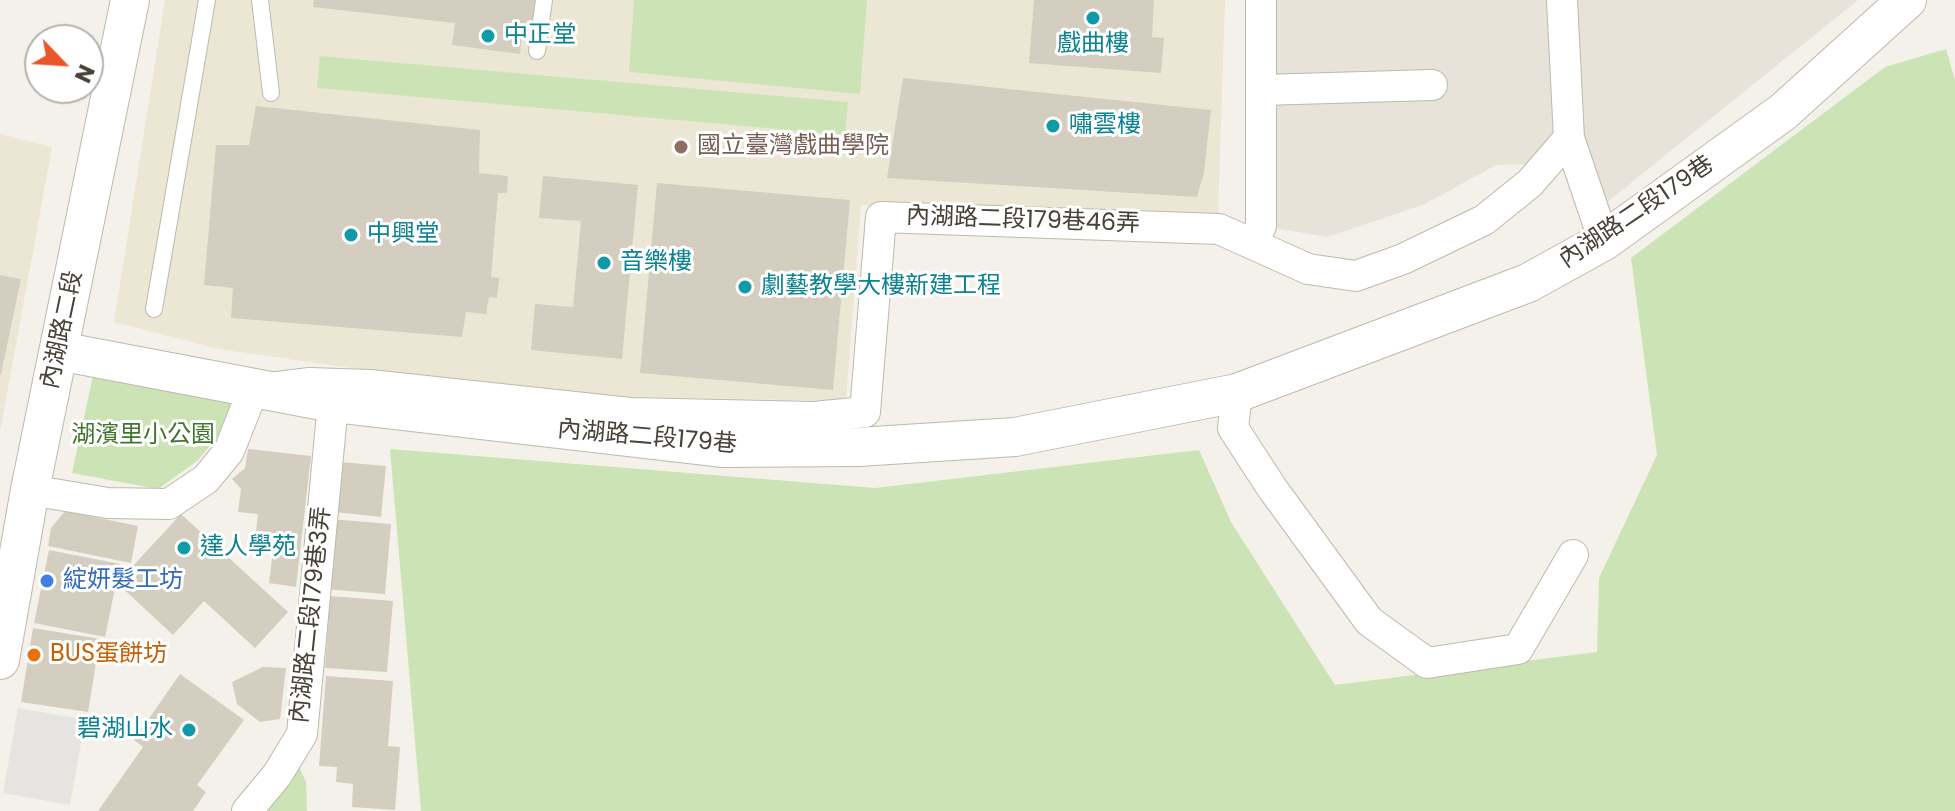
<!DOCTYPE html>
<meta charset="utf-8">
<style>
body{margin:0}
#map{position:relative;width:1955px;height:811px;overflow:hidden;background:#f3f1e9;font-family:Poppins,sans-serif}
canvas{display:block}
.north{position:absolute;left:24px;top:24px;width:80px;height:80px;box-sizing:border-box;background:#fff;border:2px solid #b5b3af;border-radius:50%;rotate:115deg;font-size:22px;font-weight:700;line-height:32px;text-align:center;color:#474238}
.north::after{content:'';display:block;margin:auto;width:28px;height:36px;background:#ea552a;clip-path:polygon(50% 0,100% 100%,50% 72%,0 100%)}
</style>
<div id="map">
<canvas width="1955" height="811"></canvas>
<div class="north">N</div>
</div>
<script>
const context = document.querySelector('canvas').getContext('2d');
context.lineJoin = 'round';
function fill(path, color) {
  context.fillStyle = color;
  context.fill(path, 'evenodd');
}
function shape(rows) {
  const path = new Path2D();
  for (const r of rows) {
    path.moveTo(r[0], r[1]);
    for (let i = 2; i < r.length; i += 2) path.lineTo(r[i], r[i + 1]);
  }
  return path;
}
function strokePath(path, color, width, dash) {
  context.strokeStyle = color;
  context.lineWidth = width;
  context.lineCap = dash ? 'butt' : 'round';
  context.setLineDash(dash || []);
  context.stroke(path);
}
function label(font, color, halo, rows, align = 'center') {
  context.font = font + ' Poppins,"Noto Sans TC",sans-serif';
  context.lineWidth = 6;
  context.setLineDash([]);
  context.textBaseline = 'middle';
  context.strokeStyle = halo;
  context.fillStyle = color;
  for (const [text, x, y, turn = 0] of rows) {
    context.save();
    context.translate(x, y);
    context.rotate((+turn || 0) * Math.PI / 180);
    context.textAlign = isNaN(turn) ? turn : align;
    if (halo) context.strokeText(text, 0, 0);
    context.fillText(text, 0, 0);
    context.restore();
  }
}
fill(shape([
 [1260,0,1858,0,1596,211,1578,163,1496,165,1425,204,1328,237,1261,226]
]), '#e7e3d8');
fill(shape([
 [165,0,1225,0,1218,214,861,205,846,401,542,395,219,349,114,322],
 [0,134,52,147,0,432]
]), '#ebe7d4');
fill(shape([
 [634,0,867,0,860,94,629,72],
 [1946,49,1955,80,1955,811,421,811,390,449,875,488,1199,450,1231,522,1335,685,1597,652,1599,578,1657,455,1631,258,1885,67],
 [320,56,848,102,845,135,317,88],
 [93,376,231,403,221,433,197,461,158,489,72,473],
 [298,764,306,782,307,811,254,811]
]), '#cce4b5');
fill(shape([
 [18,708,85,720,70,805,3,793]
]), '#e5e4e1');
fill(shape([
 [314,0,540,0,537,27,523,26,520,54,452,45,455,23,313,7],
 [1034,0,1154,0,1152,37,1164,38,1161,73,1029,63],
 [903,78,1211,110,1204,172,1197,197,887,178],
 [256,106,480,130,479,173,508,176,507,193,498,193,491,277,499,278,497,298,489,297,486,314,466,312,462,337,231,318,233,288,204,285,216,145,249,145],
 [543,176,638,185,622,359,531,350,535,304,573,307,581,221,539,218],
 [657,183,850,200,833,390,640,373],
 [0,275,21,279,1,374,0,374],
 [248,449,311,456,296,587,269,583,273,551,254,549,258,514,238,512,241,489,232,479,245,468],
 [340,462,386,466,381,517,335,512],
 [65,511,138,526,131,563,48,546,51,528],
 [181,514,288,612,255,648,204,601,173,635,117,583],
 [330,519,391,524,385,594,324,589],
 [49,550,120,564,105,637,34,623],
 [330,596,393,601,387,672,325,668],
 [33,628,100,639,88,712,21,702],
 [263,667,286,668,280,719,260,722,237,704,232,682],
 [180,674,244,720,197,785,206,792,193,811,98,811,143,747,134,740],
 [326,676,393,681,388,746,400,747,395,810,352,807,353,784,336,782,337,767,319,766]
]), '#d4cec0');
const service = shape([
 [260,0,271,93],
 [537,51,544,0],
 [154,309,207,0]
]);
const minor = shape([
 [1562,0,1569,138,1604,241],
 [1262,90,1432,85],
 [1252,244,1261,226,1261,0],
 [1237,393,1233,428,1272,488,1369,621,1427,663,1518,649,1573,555],
 [30,490,108,503,169,504,206,479,229,451,253,390,310,383,370,385,630,413,814,417,865,412,881,217,1219,229,1308,269,1356,276,1403,259,1484,220,1530,183,1569,138],
 [247,811,277,775,302,734,333,403]
]);
const tertiary = shape([
 [59,351,333,403,722,448,858,447,1015,437,1237,393,1528,283,1604,241,1783,112,1907,0],
 [0,660,30,490,130,0]
]);
strokePath(service, '#beb9ad', 18);
strokePath(minor, '#beb9ad', 32);
strokePath(tertiary, '#beb9ad', 40);
strokePath(service, '#fff', 16);
strokePath(minor, '#fff', 30);
strokePath(tertiary, '#fff', 38);
for (const [x, y, r, color] of [
 [1093,18,8,"#0f9aa8"],
 [488,36,8,"#0f9aa8"],
 [1053,126,8,"#0f9aa8"],
 [681,147,8,"#8d6e63"],
 [351,235,8,"#0f9aa8"],
 [604,263,8,"#0f9aa8"],
 [745,287,8,"#0f9aa8"],
 [184,548,8,"#0f9aa8"],
 [47,581,8,"#3f7fe0"],
 [34,655,8,"#e8710a"],
 [189,730,8,"#0f9aa8"]
]) {
  const dot = new Path2D();
  dot.arc(x, y, r, 0, 2 * Math.PI);
  context.fillStyle = color;
  context.fill(dot);
  strokePath(dot, '#fff', 3);
}
label('24px', '#0d838f', '#fff', [
 ["中正堂",504,36],
 ["戲曲樓",1093,45,"center"],
 ["嘯雲樓",1069,126],
 ["中興堂",367,235],
 ["音樂樓",620,263],
 ["劇藝教學大樓新建工程",761,287],
 ["達人學苑",200,548],
 ["碧湖山水",173,730,"right"]
], 'left');
label('24px', '#785e54', '#fff', [
 ["國立臺灣戲曲學院",697,147]
], 'left');
label('24px', '#474238', '#fff', [
 ["內湖路二段179巷",1637,213,-34],
 ["內湖路二段179巷46弄",1023,221,2],
 ["內湖路二段",63,330,-78],
 ["內湖路二段179巷",647,438,5],
 ["內湖路二段179巷3弄",312,615,-84]
]);
label('24px', '#44752f', '#fff', [
 ["湖濱里小公園",143,436]
]);
label('24px', '#366cbe', '#fff', [
 ["綻妍髮工坊",63,581]
], 'left');
label('24px', '#c56008', '#fff', [
 ["BUS蛋餅坊",50,655]
], 'left');
</script>
